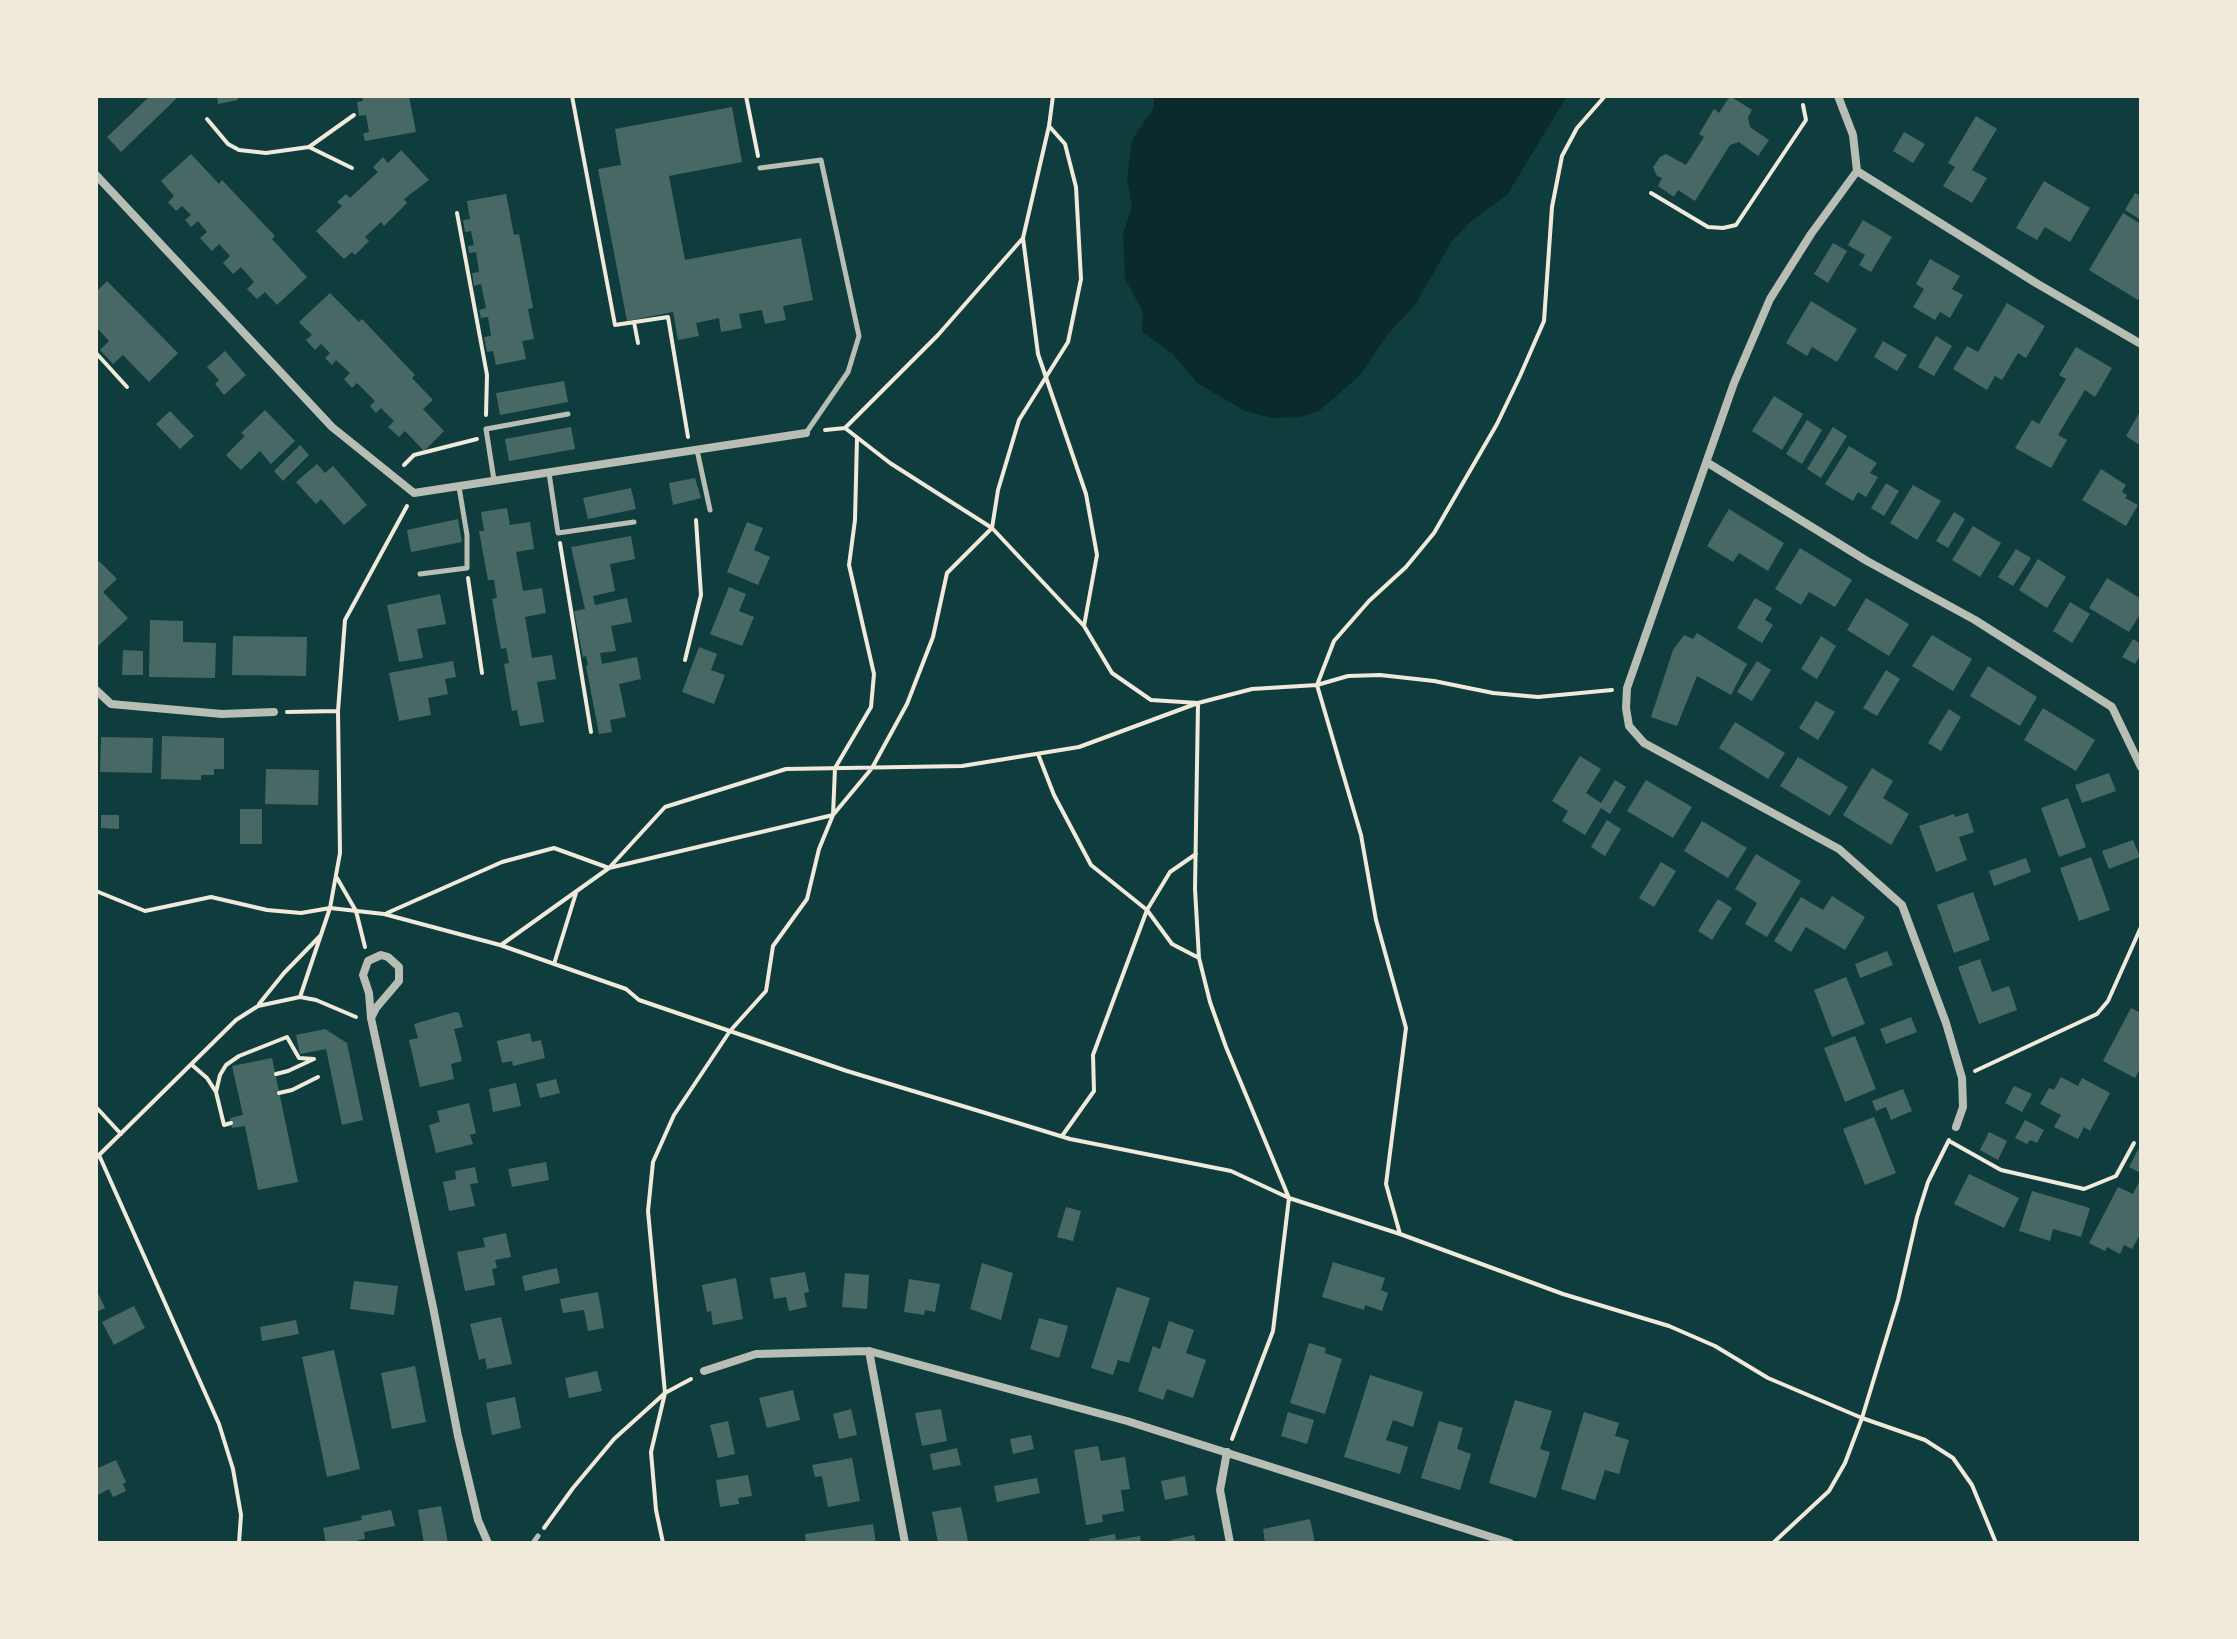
<!DOCTYPE html>
<style>
body{margin:0}
#map{position:relative;width:2237px;height:1639px;overflow:hidden;background:#0f3d3e;font-family:"PT Sans Narrow",sans-serif}
canvas{display:block}
.frame{position:absolute;inset:0;border:98px solid #f1e9da;pointer-events:none}
</style>
<div id="map">
<canvas width="2237" height="1639"></canvas>
<div class="frame"></div>
</div>
<script>
const context = document.querySelector('canvas').getContext('2d');
context.lineJoin = 'round';
function fill(path, color) {
  context.fillStyle = color;
  context.fill(path, 'evenodd');
}
function shape(rows) {
  const path = new Path2D();
  for (const r of rows) {
    path.moveTo(r[0], r[1]);
    for (let i = 2; i < r.length; i += 2) path.lineTo(r[i], r[i + 1]);
  }
  return path;
}
function strokePath(path, color, width, dash) {
  context.strokeStyle = color;
  context.lineWidth = width;
  context.lineCap = dash ? 'butt' : 'round';
  context.setLineDash(dash || []);
  context.stroke(path);
}
fill(shape([
 [1154,96,1567,96,1507,195,1471,221,1452,241,1415,305,1387,335,1360,375,1319,411,1300,417,1272,418,1245,411,1197,383,1173,354,1142,332,1143,312,1125,279,1123,234,1132,207,1127,179,1132,140,1154,107]
]), '#0a2a2b');
fill(shape([
 [150,96,179,96,121,152,107,137],
 [217,96,237,96,238,100,218,104],
 [362,96,409,96,416,132,365,141,363,134,369,132,366,115,359,116,357,102,363,101],
 [1730,96,1752,110,1748,117,1750,127,1769,140,1758,156,1739,142,1730,145,1695,201,1678,190,1674,197,1658,186,1662,178,1657,176,1653,167,1660,157,1666,154,1686,165,1704,137,1699,134,1714,109,1719,113],
 [732,107,742,162,669,176,685,260,801,238,813,300,783,306,786,320,765,324,762,310,739,314,742,328,721,332,719,318,696,323,699,336,678,340,673,312,627,321,598,169,621,165,615,129],
 [1976,116,1997,129,1972,170,1987,178,1972,203,1943,186,1955,167,1948,163],
 [1904,132,1925,144,1913,163,1893,151],
 [401,150,429,180,404,199,407,203,384,226,381,222,365,237,369,241,355,255,352,252,344,259,316,231,342,206,337,202,346,194,350,198,378,172,373,167,383,157,388,163],
 [191,154,219,184,222,180,275,236,272,239,307,277,277,305,265,292,257,299,247,289,254,282,241,267,233,274,223,263,230,256,219,244,212,251,200,238,207,232,198,221,191,227,185,220,191,215,182,206,176,211,168,202,174,196,161,181],
 [2044,181,2090,208,2070,242,2045,227,2037,240,2016,228],
 [2135,193,2141,196,2141,220,2125,210],
 [506,194,514,235,519,234,533,308,528,309,534,339,522,341,526,359,496,365,493,351,487,352,484,337,491,336,488,317,481,318,479,310,486,308,481,284,474,286,472,273,479,272,476,252,469,253,468,246,474,245,471,231,465,232,463,220,470,219,467,201],
 [2123,213,2141,224,2141,295,2138,300,2089,270],
 [1863,220,1892,237,1871,272,1859,265,1865,255,1848,245],
 [1833,243,1847,251,1828,283,1814,274],
 [1930,259,1960,276,1952,289,1963,295,1950,318,1940,312,1935,320,1913,307,1924,289,1916,284],
 [107,281,178,353,149,382,123,355,113,364,100,350,109,341,96,327,96,292],
 [330,293,359,322,362,319,415,375,412,378,433,400,423,409,444,431,424,451,405,431,399,437,388,427,394,421,381,408,376,413,370,406,375,401,357,383,352,388,344,379,350,373,336,360,332,365,325,358,330,353,321,344,315,350,306,340,312,335,299,322],
 [1811,301,1857,329,1837,362,1812,347,1807,356,1786,343],
 [2007,303,2045,326,2026,358,2018,353,2002,380,1995,376,1987,390,1953,369,1967,346,1978,352],
 [1936,336,1952,346,1934,376,1918,367],
 [1883,341,1907,355,1897,371,1874,357],
 [2076,347,2112,368,2095,397,2085,390,2058,435,2067,440,2051,468,2015,448,2032,420,2039,424,2066,379,2059,375],
 [225,351,246,375,224,395,215,384,219,380,207,367],
 [564,381,568,402,500,415,496,393],
 [1774,396,1803,414,1782,450,1752,431],
 [265,410,295,441,271,464,260,451,241,470,226,455,245,436,241,433],
 [2141,410,2141,446,2126,436],
 [170,411,194,436,180,449,156,424],
 [1807,420,1822,430,1802,464,1786,454],
 [571,427,575,449,509,461,505,439],
 [1833,427,1847,436,1821,478,1807,469],
 [300,445,309,455,283,481,274,471],
 [1849,446,1877,463,1870,473,1878,477,1866,497,1858,492,1853,501,1825,484],
 [317,464,325,473,333,466,367,505,344,525,321,499,316,504,296,482],
 [2101,469,2126,485,2122,492,2127,495,2125,498,2138,505,2126,526,2082,500],
 [695,478,701,498,673,505,669,483],
 [1886,483,1899,491,1884,516,1871,508],
 [1913,485,1941,501,1917,540,1890,523],
 [631,488,636,509,588,519,583,498],
 [507,508,510,525,530,522,534,549,516,552,523,591,542,588,546,613,525,617,532,658,552,655,556,679,537,682,544,722,520,726,517,710,512,711,504,664,509,663,506,648,501,649,492,599,497,598,494,580,488,580,479,531,484,531,481,512],
 [1729,509,1784,543,1768,571,1739,553,1733,562,1707,546],
 [1954,512,1965,519,1948,548,1936,541],
 [458,519,462,542,411,552,407,530],
 [747,522,763,528,754,550,770,557,758,585,727,572],
 [1973,526,2001,543,1980,577,1952,560],
 [631,536,635,559,610,564,615,591,593,596,595,605,627,598,632,622,611,626,616,651,600,653,602,664,637,657,641,679,619,684,626,717,610,720,612,732,599,734,586,666,588,665,586,656,583,657,574,611,585,609,571,547],
 [1800,548,1852,580,1835,607,1809,592,1801,605,1775,589],
 [2016,549,2031,558,2013,586,1998,577],
 [2038,559,2066,577,2047,608,2019,590],
 [99,561,117,579,103,592,128,618,98,646,96,644,96,564],
 [2107,578,2141,599,2141,613,2129,632,2089,608],
 [729,587,746,594,739,611,754,617,742,646,710,634],
 [440,594,446,624,417,629,423,658,399,662,387,605],
 [1755,598,1772,608,1765,620,1773,625,1762,643,1737,628],
 [1866,598,1909,624,1889,656,1847,630],
 [2070,602,2090,614,2072,643,2053,631],
 [150,620,183,621,183,642,216,643,215,678,149,677],
 [1697,633,1747,664,1731,695,1697,676,1677,726,1651,717,1673,650,1684,635,1693,639],
 [1932,635,1972,659,1953,691,1912,666],
 [233,636,307,637,306,676,232,675],
 [1821,636,1836,646,1817,679,1801,669],
 [2133,639,2141,644,2141,654,2135,664,2122,657],
 [699,647,717,654,711,670,725,675,714,704,682,692],
 [123,650,143,651,143,675,122,675],
 [453,661,456,677,445,679,448,694,428,698,431,715,399,721,389,673],
 [1757,661,1771,670,1752,701,1737,692],
 [1988,666,2037,697,2020,726,1970,696],
 [1886,670,1900,679,1877,716,1863,708],
 [1816,701,1835,712,1818,740,1799,728],
 [2043,708,2095,740,2076,771,2024,740],
 [1949,709,1961,717,1941,751,1928,743],
 [1735,722,1785,753,1768,779,1719,748],
 [162,736,224,738,224,769,214,769,214,775,201,775,201,780,161,779],
 [101,737,153,738,152,773,100,772],
 [1580,756,1601,769,1586,793,1601,803,1615,780,1626,787,1610,814,1601,808,1585,835,1562,821,1568,811,1552,801],
 [1798,757,1848,787,1830,816,1780,786],
 [1872,768,1893,781,1883,798,1909,814,1891,845,1843,815],
 [266,769,319,770,318,805,265,804],
 [2109,773,2116,791,2082,803,2075,785],
 [1646,780,1692,807,1673,838,1627,811],
 [2068,798,2086,847,2059,857,2041,808],
 [240,809,262,809,262,844,240,844],
 [1968,813,1974,832,1959,837,1967,860,1936,872,1919,826,1954,814,1955,817],
 [101,815,119,815,119,829,101,828],
 [1607,820,1621,829,1605,856,1591,847],
 [1702,821,1747,848,1728,878,1684,851],
 [2133,840,2140,857,2109,869,2102,851],
 [1756,854,1801,881,1767,937,1745,924,1757,903,1735,889],
 [2091,857,2110,910,2079,921,2060,868],
 [2026,858,2031,872,1994,886,1989,871],
 [1661,862,1676,871,1654,907,1639,898],
 [1973,892,1990,940,1954,953,1937,905],
 [1832,896,1865,917,1845,950,1806,927,1791,952,1774,941,1801,897,1823,910],
 [1718,899,1732,908,1712,940,1698,931],
 [1887,951,1893,965,1860,978,1855,964],
 [1980,959,1992,992,2009,986,2017,1010,1979,1024,1958,967],
 [1846,977,1865,1024,1832,1037,1814,990],
 [2131,1008,2141,1013,2141,1067,2135,1078,2103,1061],
 [455,1012,459,1013,463,1027,454,1029,462,1061,451,1064,454,1079,420,1087,409,1040,418,1038,414,1024],
 [1911,1017,1917,1032,1886,1044,1880,1029],
 [325,1029,347,1043,363,1120,342,1125,326,1049,300,1054,296,1035],
 [530,1033,532,1042,541,1040,545,1058,513,1066,512,1061,502,1063,497,1041],
 [1855,1036,1876,1089,1845,1102,1824,1048],
 [272,1058,298,1182,258,1190,245,1126,232,1128,230,1118,243,1115,232,1066],
 [2061,1077,2078,1086,2082,1078,2110,1093,2090,1131,2084,1127,2078,1139,2054,1127,2061,1115,2040,1104,2049,1088,2054,1090],
 [556,1079,560,1093,540,1098,536,1084],
 [516,1083,521,1106,493,1112,489,1089],
 [2014,1086,2032,1094,2022,1112,2005,1103],
 [1903,1089,1912,1111,1891,1120,1886,1107,1876,1111,1872,1101],
 [469,1103,476,1133,470,1135,473,1144,436,1153,429,1125,440,1122,437,1111],
 [1874,1117,1896,1173,1865,1185,1843,1129],
 [2025,1120,2044,1130,2037,1143,2030,1140,2027,1144,2015,1138],
 [1989,1132,2007,1141,1998,1160,1980,1150],
 [2141,1144,2141,1173,2129,1167],
 [546,1162,549,1180,512,1187,508,1169],
 [475,1167,478,1183,470,1184,475,1206,449,1211,443,1182,456,1179,455,1171],
 [1969,1174,2019,1198,2004,1228,1954,1204],
 [2141,1178,2141,1233,2132,1249,2124,1245,2120,1254,2107,1247,2105,1251,2089,1243,2118,1187,2133,1194],
 [2032,1191,2090,1208,2081,1237,2053,1229,2050,1241,2019,1231],
 [1066,1207,1081,1211,1073,1241,1057,1237],
 [506,1233,511,1257,495,1260,497,1268,492,1269,495,1285,465,1291,457,1252,485,1247,483,1238],
 [1333,1262,1385,1278,1381,1290,1388,1293,1382,1311,1365,1305,1364,1310,1322,1297],
 [982,1263,1013,1273,1001,1320,970,1309],
 [557,1268,560,1283,525,1291,522,1276],
 [805,1272,809,1292,804,1293,807,1307,789,1311,786,1297,774,1299,770,1278],
 [845,1273,869,1275,867,1309,842,1307],
 [736,1278,743,1319,713,1325,711,1311,707,1312,702,1285],
 [909,1279,940,1284,935,1312,925,1310,924,1315,904,1312],
 [354,1281,398,1286,394,1315,350,1309],
 [1117,1287,1150,1298,1129,1363,1118,1360,1113,1375,1091,1368],
 [96,1289,105,1308,96,1312],
 [598,1292,604,1328,588,1331,584,1310,563,1313,560,1299],
 [134,1306,145,1328,114,1345,102,1322],
 [501,1317,512,1364,487,1369,485,1358,479,1360,470,1324],
 [1039,1318,1068,1326,1059,1358,1030,1349],
 [296,1320,299,1334,262,1341,260,1327],
 [1169,1321,1194,1330,1186,1353,1206,1360,1193,1398,1167,1389,1163,1400,1138,1391,1153,1346,1160,1349],
 [1309,1343,1326,1348,1325,1353,1342,1359,1325,1414,1290,1403],
 [334,1350,360,1469,327,1477,302,1357],
 [415,1366,426,1422,392,1429,381,1373],
 [597,1371,602,1391,569,1398,565,1378],
 [1370,1375,1423,1392,1413,1427,1393,1420,1386,1440,1408,1447,1400,1474,1344,1457],
 [793,1390,800,1420,767,1428,759,1398],
 [515,1397,521,1428,492,1435,486,1403],
 [1515,1400,1552,1411,1540,1449,1550,1452,1536,1498,1489,1483],
 [851,1409,857,1435,839,1439,833,1414],
 [941,1409,947,1441,922,1446,915,1413],
 [1288,1412,1314,1420,1307,1444,1281,1436],
 [1584,1412,1619,1423,1615,1436,1629,1440,1619,1474,1605,1470,1595,1500,1561,1489],
 [728,1421,735,1454,718,1458,710,1425],
 [1439,1421,1463,1428,1457,1449,1471,1454,1460,1490,1421,1478],
 [1031,1435,1034,1449,1013,1454,1010,1439],
 [1098,1446,1101,1461,1125,1457,1130,1489,1121,1490,1124,1511,1102,1515,1103,1522,1086,1525,1074,1450],
 [957,1448,961,1465,933,1470,930,1454],
 [852,1458,860,1501,828,1507,822,1476,815,1477,812,1465],
 [116,1460,126,1482,123,1484,126,1491,113,1497,109,1489,96,1496,96,1469],
 [748,1475,752,1496,738,1498,739,1504,720,1507,716,1480],
 [1185,1476,1188,1495,1165,1500,1161,1481],
 [1037,1478,1040,1493,997,1502,994,1486],
 [441,1506,448,1543,424,1543,418,1510],
 [961,1507,968,1541,938,1543,932,1512],
 [391,1510,395,1526,364,1532,365,1539,358,1540,359,1543,326,1543,323,1528,362,1520,361,1516],
 [1310,1519,1315,1543,1265,1543,1263,1529],
 [873,1524,876,1543,806,1543,805,1534],
 [1115,1534,1116,1540,1140,1536,1141,1543,1090,1543,1089,1539],
 [1194,1535,1196,1543,1171,1543,1171,1540]
]), '#486865');
strokePath(shape([
 [572,96,615,325,668,317,688,437],
 [746,96,758,156],
 [207,119,228,144,239,150,266,153,309,147,354,115],
 [309,147,352,168],
 [1651,193,1708,227,1723,228,1736,225,1806,120,1803,105],
 [457,213,487,375,486,415],
 [1023,238,1038,354,1086,494,1097,555,1084,626],
 [634,322,638,343],
 [96,353,127,387],
 [845,428,890,463,992,528,1084,626,1112,673,1151,700,1198,703,1195,889,1199,958,1210,1002,1226,1047,1289,1198,1273,1331,1232,1439],
 [825,430,845,428,938,335,1023,238,1049,126,1053,96],
 [404,465,414,455,477,439],
 [560,543,591,732],
 [468,578,482,673],
 [685,660,701,595,696,520],
 [287,712,338,711,345,620,407,506],
 [1038,754,1054,795,1091,865,1147,910,1172,944,1199,958],
 [337,878,356,911,365,947],
 [96,891,145,911,211,897,267,910,301,913,330,908,384,914,500,945,626,989,639,1000,847,1071,979,1111,1070,1139,1231,1171,1289,1198,1400,1234,1563,1294,1669,1326,1715,1346,1768,1378,1862,1418,1925,1440,1953,1458,1972,1485,1996,1543],
 [387,913,502,862,554,848,609,868,833,815,835,768,871,707,874,674,849,565,855,520,857,438],
 [501,945,609,868,665,807,786,769,962,766,1079,747,1198,703,1252,689,1317,685,1348,676,1380,675,1434,681,1493,693,1538,697,1612,690],
 [554,964,576,893],
 [300,997,330,908,340,853,338,711],
 [259,1004,284,973,320,936],
 [192,1065,207,1078,216,1092],
 [1975,1071,2097,1014,2108,1001,2141,927],
 [279,1093,292,1090,318,1077],
 [96,1107,121,1134],
 [231,1123,224,1125,216,1092,220,1075,226,1065,239,1056,287,1037,299,1058,314,1059,288,1071,276,1074],
 [1062,1136,1094,1091,1093,1055,1147,910,1170,872,1196,854],
 [1951,1142,2001,1170,2084,1189,2116,1176,2134,1143],
 [99,1155,219,1424,233,1469,241,1515,239,1543],
 [96,1158,236,1020,258,1006,300,997,316,1000,356,1017],
 [1400,1234,1386,1184,1406,1028,1376,920,1361,835,1317,685,1334,641,1369,601,1406,567,1434,533,1497,424,1520,376,1544,321,1552,207,1562,156,1577,128,1605,96],
 [544,1528,573,1488,614,1439,665,1393,691,1379],
 [663,1543,656,1510,651,1452,665,1393,648,1211,653,1162,674,1115,730,1031,766,991,773,946,807,899,819,849,833,815,872,768,907,704,933,637,947,573,992,528,998,490,1019,420,1068,342,1081,279,1076,187,1065,144,1049,126],
 [1773,1543,1829,1491,1845,1463,1862,1418,1898,1300,1917,1217,1928,1182,1949,1140]
]), '#f1e9da', 4);
strokePath(shape([
 [760,168,821,160,859,336,848,372,806,433],
 [697,450,710,510],
 [549,473,558,533,634,522],
 [494,480,486,429,568,414],
 [420,574,467,568,467,535,459,487],
 [533,1543,538,1536]
]), '#b8beb3', 5);
strokePath(shape([
 [1838,96,1853,135,1857,171,2036,283,2141,344],
 [1857,171,1811,234,1770,299,1734,383,1627,688,1626,708,1629,726,1644,743,1839,849,1902,905,1946,1023,1962,1078,1963,1107,1956,1127],
 [96,175,332,427,414,493,806,433],
 [1708,463,1867,561,1975,620,2112,707,2141,767],
 [96,690,111,704,222,714,274,712],
 [371,1018,376,1008,399,981,399,967,388,957,381,955,368,961,363,975,369,993,371,1018,433,1307,458,1436,478,1520,488,1543],
 [869,1351,905,1543],
 [704,1371,756,1354,869,1351,1127,1421,1510,1543],
 [1227,1452,1220,1490,1230,1543]
]), '#b8beb3', 8);
</script>
